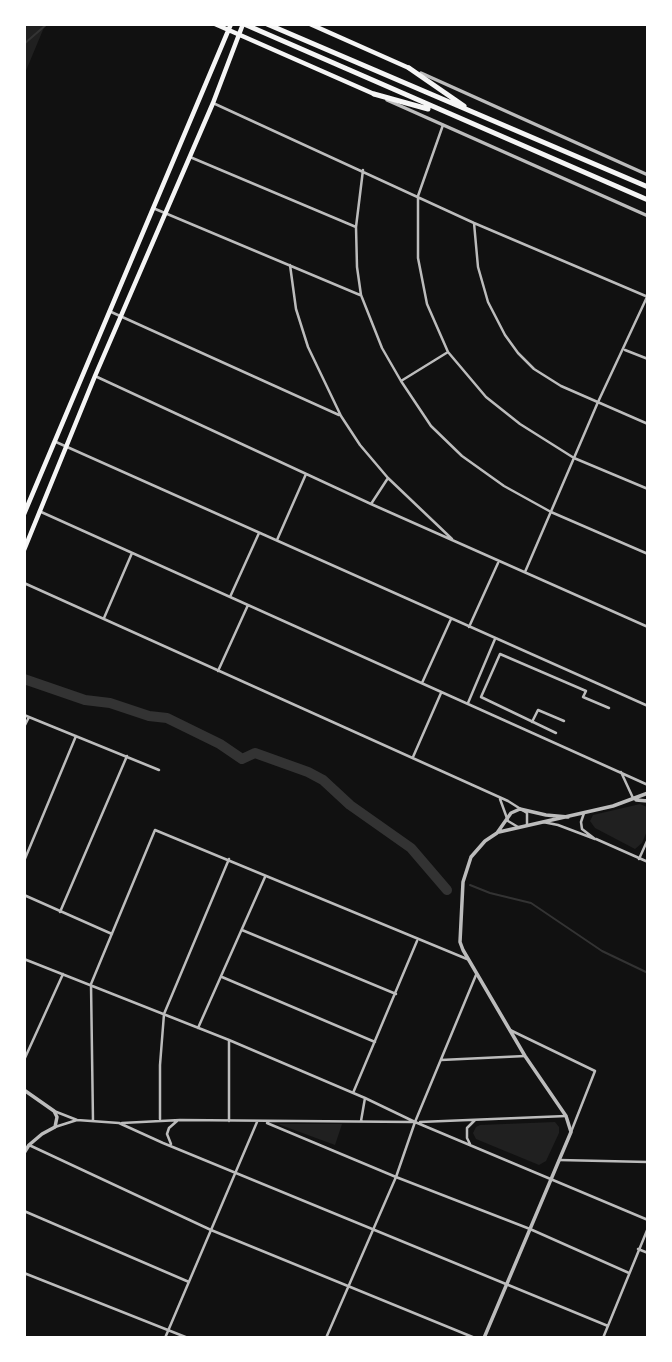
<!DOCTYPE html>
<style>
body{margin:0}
#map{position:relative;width:672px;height:1362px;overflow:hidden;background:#111;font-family:"DejaVu Sans",sans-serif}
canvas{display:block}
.frame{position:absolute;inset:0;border:26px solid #fff;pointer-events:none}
</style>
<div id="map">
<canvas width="672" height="1362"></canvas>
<div class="frame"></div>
</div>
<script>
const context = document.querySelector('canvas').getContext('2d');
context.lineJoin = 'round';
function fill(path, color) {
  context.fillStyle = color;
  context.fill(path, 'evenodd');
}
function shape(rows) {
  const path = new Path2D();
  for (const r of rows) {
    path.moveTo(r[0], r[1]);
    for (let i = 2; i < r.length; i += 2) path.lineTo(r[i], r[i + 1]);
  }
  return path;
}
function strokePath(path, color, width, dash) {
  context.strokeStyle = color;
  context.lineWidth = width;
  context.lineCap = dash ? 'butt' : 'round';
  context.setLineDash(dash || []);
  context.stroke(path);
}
fill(shape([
 [25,24,45,25,25,73,24,25],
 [640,804,647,807,647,831,642,843,635,849,595,828,590,821,593,815],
 [555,1122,559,1127,559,1133,546,1161,539,1165,476,1139,473,1133,476,1127,480,1125],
 [278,1124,342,1124,335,1145]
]), '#202020');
strokePath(shape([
 [24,44,47,24],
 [470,885,490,893,531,903,602,951,648,973]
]), '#333', 2);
strokePath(shape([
 [24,679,85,700,110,703,149,716,167,718,220,744,242,759,255,753,308,772,323,780,350,805,411,848,447,890]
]), '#333', 10);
strokePath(shape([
 [213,103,474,223,648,297],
 [443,125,418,196,418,258,427,304,448,352,486,397,520,424,574,458,648,489],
 [190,157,356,227],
 [363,170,356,227,357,267,361,295,382,348,401,381,431,426,462,456,504,486,551,512,648,554],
 [153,208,360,295],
 [474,223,478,267,488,302,505,335,518,353,534,369,561,386,648,424],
 [290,265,296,309,308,347,341,416,360,445,388,478,452,539],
 [109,311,339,415],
 [625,350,648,359],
 [95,376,371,504,648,627],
 [401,381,448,352],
 [56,442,648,706],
 [371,504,388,478],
 [39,511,648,785],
 [277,540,306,474],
 [525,572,598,402,647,297],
 [24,583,508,801,527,813,527,824],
 [230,597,259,533],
 [104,618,132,553],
 [469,627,498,563],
 [218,671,248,605],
 [422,683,451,619],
 [468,703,495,639],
 [24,715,159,770],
 [532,722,538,710,564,721],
 [24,727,29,717],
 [556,733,481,697,500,654,586,691,583,697,609,708],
 [413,757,441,693],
 [621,772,633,798],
 [500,799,508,821,518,827],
 [543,822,558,825,595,839,582,829,581,822,584,813],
 [596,839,648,862],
 [639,859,648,839],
 [24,861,76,736],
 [24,895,112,934],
 [60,912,127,756],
 [242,930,396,994],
 [24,959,229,1040,365,1098,415,1122,648,1220],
 [222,977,375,1042],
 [198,1028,265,877],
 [510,1030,595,1071,571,1132],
 [24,1060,63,974],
 [441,1060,525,1056],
 [353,1093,417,941],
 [54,1111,77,1120,119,1123,163,1143,608,1326],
 [160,1119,160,1065,164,1014,229,859],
 [93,1121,91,984,155,830,467,959],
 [229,1121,229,1041],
 [361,1121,365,1098],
 [420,1122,566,1116],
 [122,1123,180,1120,413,1122],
 [267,1123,396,1177,530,1229,629,1273],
 [55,1127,77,1120],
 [171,1144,167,1134,169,1128,177,1121],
 [470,1144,467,1138,467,1128,475,1120],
 [29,1145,211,1230,475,1338],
 [559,1160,648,1162],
 [24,1211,189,1282],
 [638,1249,648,1253],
 [24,1273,188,1338],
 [165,1338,257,1122],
 [326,1338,396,1177,415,1122,476,975],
 [603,1338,648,1228]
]), '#bcbcbc', 2.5);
strokePath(shape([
 [421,73,648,175],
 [387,100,648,216],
 [636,800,648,801],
 [499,832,613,806,648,793],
 [24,1090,54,1111,57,1117,55,1127,42,1134,29,1145,24,1153],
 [484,1338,571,1132,566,1116,525,1056,463,950,460,942,463,882,471,857,485,841,497,833,511,813,520,809,546,815,568,817]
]), '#bcbcbc', 3.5);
strokePath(shape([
 [215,24,374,94],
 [310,24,409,68],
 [24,514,231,24],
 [24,550,95,376,213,103,243,24]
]), '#f5f5f5', 4.5);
strokePath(shape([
 [244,24,648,200],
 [267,24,648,187],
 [409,68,464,106],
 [374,94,428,109]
]), '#f5f5f5', 5);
</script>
